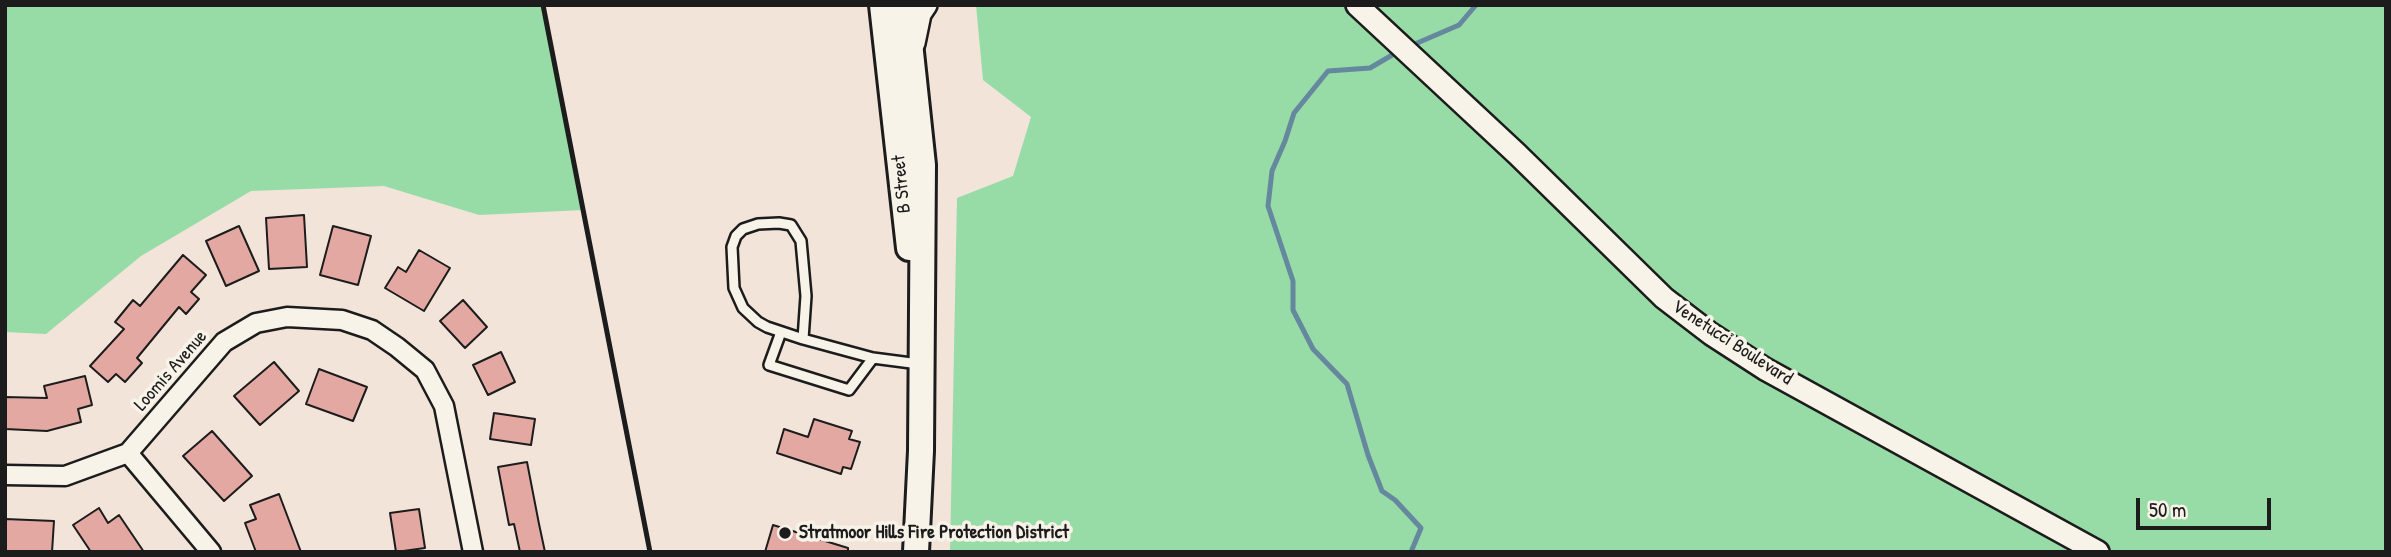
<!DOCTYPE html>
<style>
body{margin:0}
#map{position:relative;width:2391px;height:557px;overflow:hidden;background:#f3e4da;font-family:"Patrick Hand",sans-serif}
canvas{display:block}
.frame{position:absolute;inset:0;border:7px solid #1c1c1c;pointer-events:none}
.scale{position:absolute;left:2136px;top:498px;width:135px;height:32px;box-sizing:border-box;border:4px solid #1c1c1c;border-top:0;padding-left:9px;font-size:21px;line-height:24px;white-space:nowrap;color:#1c1c1c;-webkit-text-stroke:5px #f7f3e8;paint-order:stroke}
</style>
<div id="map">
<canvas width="2391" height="557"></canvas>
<div class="frame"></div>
<div class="scale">50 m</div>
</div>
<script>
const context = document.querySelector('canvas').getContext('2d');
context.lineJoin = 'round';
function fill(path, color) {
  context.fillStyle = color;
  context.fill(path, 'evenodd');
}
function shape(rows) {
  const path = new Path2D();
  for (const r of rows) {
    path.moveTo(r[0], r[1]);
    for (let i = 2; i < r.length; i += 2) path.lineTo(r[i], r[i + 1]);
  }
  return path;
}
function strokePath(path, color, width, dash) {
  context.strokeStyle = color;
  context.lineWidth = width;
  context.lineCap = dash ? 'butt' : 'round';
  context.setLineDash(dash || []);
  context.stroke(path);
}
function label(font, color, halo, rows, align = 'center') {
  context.font = font + ' "Patrick Hand",sans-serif';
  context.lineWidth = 7;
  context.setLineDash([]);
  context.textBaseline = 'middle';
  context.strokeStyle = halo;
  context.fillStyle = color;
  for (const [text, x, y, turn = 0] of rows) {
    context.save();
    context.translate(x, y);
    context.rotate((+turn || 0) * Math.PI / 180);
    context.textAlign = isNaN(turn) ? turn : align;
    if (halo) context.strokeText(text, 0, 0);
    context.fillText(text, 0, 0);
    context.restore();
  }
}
fill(shape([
 [5,5,543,5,583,210,479,215,384,186,251,191,141,256,46,334,5,332],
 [976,5,2386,5,2386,552,950,552,957,198,1013,176,1031,117,983,80]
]), '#97dba7');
strokePath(shape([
 [1408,47,1459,25,1476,5],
 [1399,51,1370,68,1328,71,1294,113,1285,141,1272,171,1268,206,1293,281,1293,310,1313,349,1347,384,1368,455,1382,491,1395,500,1421,528,1411,552]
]), '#66889f', 5);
const building = shape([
 [304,215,307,267,269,269,266,218,304,215],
 [239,226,259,271,226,286,206,241,239,226],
 [333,226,371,236,358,285,320,275,333,226],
 [419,250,450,268,424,311,385,288,398,267,406,272,419,250],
 [183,255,206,275,191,292,199,299,186,314,179,307,137,358,142,363,125,382,116,374,108,382,90,366,124,329,115,322,133,300,140,306,183,255],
 [463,300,487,327,465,348,440,321,463,300],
 [501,352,515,382,488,395,473,365,501,352],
 [274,362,299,391,260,425,234,396,274,362],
 [319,369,367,387,353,421,306,404,319,369],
 [85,376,92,405,78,409,81,422,47,431,5,429,5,397,47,398,44,386,85,376],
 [494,413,535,419,531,445,490,439,494,413],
 [814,419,852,431,849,439,860,442,851,469,843,467,841,474,777,453,784,429,808,437,814,419],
 [212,431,252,476,224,501,183,456,212,431],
 [527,462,539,524,545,552,520,552,514,524,509,525,498,467,527,462],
 [279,494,301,552,256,552,245,523,256,519,250,505,279,494],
 [99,508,108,523,119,515,144,552,91,552,73,525,99,508],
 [419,509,425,548,396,552,390,513,419,509],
 [5,519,54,521,52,552,5,552,5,519],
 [773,525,848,548,848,552,765,552,773,525]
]);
fill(building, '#e3a8a2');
strokePath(building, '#1c1c1c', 2);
const service = shape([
 [781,332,769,365,849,390,873,358],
 [803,339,806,296,801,241,791,225,779,223,758,224,743,229,736,236,732,247,734,288,743,308,758,322,767,327,803,339,873,358,919,364]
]);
const minor = shape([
 [128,453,211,552],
 [5,475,65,476,128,453,224,342,256,323,287,317,342,320,372,330,397,347,425,370,444,406,473,552]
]);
const tertiary = shape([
 [1357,5,1517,154,1664,298,1711,334,1765,369,2098,552],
 [914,43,920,14,926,5]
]);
const secondary = shape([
 [882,5,909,248],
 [906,5,923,165,921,451,916,552]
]);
strokePath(service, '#1c1c1c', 14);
strokePath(minor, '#1c1c1c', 23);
strokePath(tertiary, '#1c1c1c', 26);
strokePath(secondary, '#1c1c1c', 30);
strokePath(service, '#f7f3e8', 9);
strokePath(minor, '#f7f3e8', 18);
strokePath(tertiary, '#f7f3e8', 21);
strokePath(secondary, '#f7f3e8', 24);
strokePath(shape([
 [543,5,650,552]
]), '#1c1c1c', 5);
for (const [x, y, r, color] of [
 [785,533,7,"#1c1c1c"]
]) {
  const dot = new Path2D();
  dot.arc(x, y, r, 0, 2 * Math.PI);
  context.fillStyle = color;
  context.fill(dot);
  strokePath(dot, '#f7f3e8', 2.5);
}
label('19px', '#1c1c1c', '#f7f3e8', [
 ["B Street",902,184,-96],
 ["Venetucci Boulevard",1732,343,33],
 ["Loomis Avenue",171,371,-49]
]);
label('bold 19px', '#1c1c1c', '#f7f3e8', [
 ["Stratmoor Hills Fire Protection District",799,533]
], 'left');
</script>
